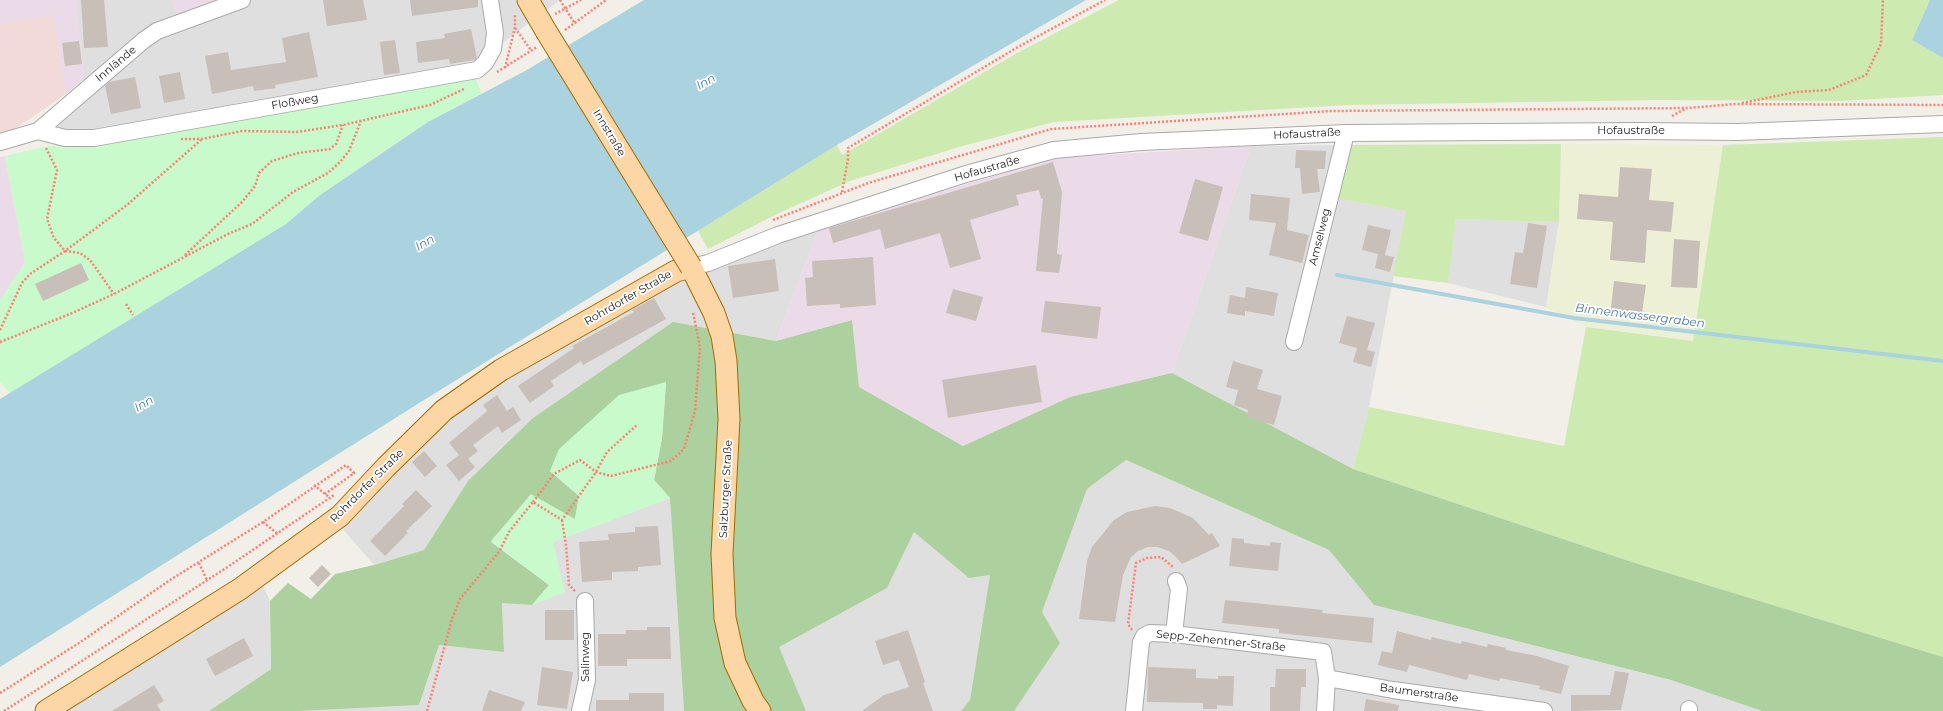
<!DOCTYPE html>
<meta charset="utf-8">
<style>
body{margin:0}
canvas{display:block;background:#f2efe9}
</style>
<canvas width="1943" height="711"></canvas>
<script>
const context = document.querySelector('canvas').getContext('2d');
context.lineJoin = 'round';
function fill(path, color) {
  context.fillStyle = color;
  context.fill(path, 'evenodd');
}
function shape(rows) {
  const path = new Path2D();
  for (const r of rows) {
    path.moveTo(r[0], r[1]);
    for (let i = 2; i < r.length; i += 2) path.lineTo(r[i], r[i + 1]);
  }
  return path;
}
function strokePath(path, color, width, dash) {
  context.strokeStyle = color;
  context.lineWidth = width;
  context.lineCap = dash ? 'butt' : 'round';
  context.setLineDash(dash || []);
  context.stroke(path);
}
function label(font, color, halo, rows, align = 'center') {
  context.font = font + ' Montserrat,sans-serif';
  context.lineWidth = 3.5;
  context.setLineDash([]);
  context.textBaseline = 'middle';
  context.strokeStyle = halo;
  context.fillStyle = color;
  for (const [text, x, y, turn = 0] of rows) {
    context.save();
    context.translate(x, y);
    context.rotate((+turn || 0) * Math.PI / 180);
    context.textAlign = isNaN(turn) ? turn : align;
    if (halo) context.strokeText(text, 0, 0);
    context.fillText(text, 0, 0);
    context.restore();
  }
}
fill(shape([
 [76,0,172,0,179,16,216,0,560,0,501,44,476,66,64,135,57,124,84,79],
 [1345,145,1335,198,1406,211,1369,407,1353,469,1172,373,1251,146],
 [1456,219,1559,222,1546,307,1448,283],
 [819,228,776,341,673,323,468,481,424,550,374,565,333,518,503,377,661,283],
 [1126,460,1329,550,1374,605,1671,680,1762,711,1014,711,1060,643,1042,612,1087,489],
 [670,498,684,711,299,711,419,705,439,645,504,652,502,602,532,605,553,542],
 [914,532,969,577,990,575,970,700,961,711,806,711,778,647,887,588],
 [262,583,270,601,271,669,209,711,60,711]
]), '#e0dfdf');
fill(shape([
 [0,0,76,0,84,79,66,94,0,139]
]), '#f2dad9');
fill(shape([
 [0,0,76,0,84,79,66,94,53,15,0,24],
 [172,0,216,0,179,16],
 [1251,146,1172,373,1070,397,963,446,859,387,851,320,776,341,819,228,1054,158],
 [5,156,25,262,0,300,0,157]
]), '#ebdbe8');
fill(shape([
 [1561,144,1723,145,1693,341,1586,327,1546,307,1559,222]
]), '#eef0d5');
fill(shape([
 [1119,0,1930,0,1912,40,1943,58,1943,95,1841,101,1658,100,1348,105,1054,122,962,146,850,181,777,214,708,249,698,231,837,145,842,155,1017,53],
 [1943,137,1943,657,1632,562,1353,469,1369,407,1564,446,1586,327,1693,341,1723,145],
 [1561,144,1559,222,1456,219,1448,283,1393,276,1406,211,1335,198,1345,145]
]), '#cdebb0');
fill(shape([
 [852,320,859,387,963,446,1070,397,1172,373,1353,469,1632,562,1943,657,1943,711,1762,711,1671,680,1374,605,1329,550,1126,460,1087,489,1042,612,1060,643,1014,711,961,711,970,700,990,575,969,578,914,532,887,588,779,647,806,711,684,711,670,498,654,480,662,438,666,382,550,471,579,496,575,519,491,542,549,585,532,605,502,603,504,652,439,645,419,705,299,711,209,711,271,669,270,601,288,583,311,599,335,574,374,565,424,550,468,481,533,418,673,322,776,341]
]), '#add19e');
fill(shape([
 [474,76,482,93,428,122,384,151,320,195,286,224,11,394,0,382,0,300,25,262,5,156,39,148],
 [666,382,662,438,654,480,670,498,553,542,565,592,532,605,549,585,491,541,531,494,575,519,579,496,550,471,559,449,619,395]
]), '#c8facc');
fill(shape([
 [644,0,1086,0,837,145,424,400,0,667,0,399,286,224,320,195,428,122,525,71],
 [1930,0,1943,0,1943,58,1912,40]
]), '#aad3df');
strokePath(shape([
 [1337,275,1574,318,1943,361]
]), '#aad3df', 4);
fill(shape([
 [81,0,104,0,108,47,84,48],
 [323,0,363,0,367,20,327,26],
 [410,0,478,0,478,7,412,16],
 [471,29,477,58,474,60,450,64,449,59,418,63,416,42,445,38,444,34],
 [309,32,318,77,275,85,276,88,254,91,253,86,212,94,205,56,228,52,231,70,286,62,282,38],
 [395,40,400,73,384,75,380,42],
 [79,41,82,64,65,66,62,43],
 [180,72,185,99,164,103,159,76],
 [135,77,141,108,111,114,105,86,109,82],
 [1296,150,1326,151,1325,169,1317,169,1320,192,1302,194,1300,168,1295,168],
 [1053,162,1062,192,1057,254,1062,255,1059,273,1036,271,1043,198,1041,199,1039,190,1016,195,1019,205,970,220,981,259,950,268,940,233,885,249,880,229,833,243,829,228],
 [1620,167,1652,169,1649,200,1674,202,1671,232,1647,230,1645,263,1610,260,1613,222,1577,219,1579,194,1618,197],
 [1195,179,1223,187,1208,241,1179,233],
 [1251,194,1290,198,1287,230,1309,235,1302,263,1269,255,1276,223,1249,220],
 [1528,223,1547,226,1537,288,1510,284,1515,252,1523,253],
 [1368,225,1391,230,1385,255,1394,257,1390,272,1375,268,1378,254,1362,250],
 [1674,239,1700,241,1697,288,1671,287],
 [873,257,876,305,840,308,840,304,807,306,805,278,813,277,812,261],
 [775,259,779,291,733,298,728,266],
 [81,263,89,280,43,301,35,284],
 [1614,281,1646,285,1641,320,1610,316],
 [1246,287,1278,293,1274,316,1245,311,1245,316,1227,313,1230,295,1245,298],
 [953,289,983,297,976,321,946,313],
 [654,298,666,319,583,365,581,361,551,381,554,386,530,403,518,386,574,348,572,346,634,312,632,310],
 [1045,301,1101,307,1097,339,1041,332],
 [1347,316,1375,323,1367,350,1375,352,1371,367,1353,362,1357,348,1339,343],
 [1233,361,1263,370,1257,389,1282,396,1274,425,1246,417,1248,410,1234,405,1238,390,1226,387],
 [1036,365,1042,402,948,418,942,380],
 [497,395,507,411,513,407,521,420,502,433,498,426,473,445,478,451,468,459,475,467,459,481,446,465,459,455,449,443,487,411,483,405],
 [424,451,437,466,425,477,412,462],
 [416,490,432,506,406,531,408,533,385,556,370,541,404,506,402,504],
 [1155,506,1170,508,1193,518,1209,535,1212,533,1220,546,1182,564,1176,557,1169,551,1157,547,1148,547,1138,551,1131,557,1123,575,1115,622,1079,619,1087,561,1092,547,1114,520,1127,512],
 [658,526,661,565,638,567,638,571,612,572,612,580,582,582,579,542,609,540,608,534,635,532,635,527],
 [1232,538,1244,539,1244,543,1270,546,1270,542,1281,543,1278,571,1229,566],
 [322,565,331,574,318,587,309,578],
 [1225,600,1323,610,1322,613,1374,618,1372,643,1279,633,1279,629,1222,623],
 [545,610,574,610,574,640,545,640],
 [647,627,670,627,671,659,627,659,627,666,598,666,598,634,626,634,626,630,647,630],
 [908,630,925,682,923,683,933,711,862,711,884,695,909,687,899,660,883,665,875,641],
 [1397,631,1431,640,1432,637,1461,644,1462,641,1487,647,1488,644,1506,648,1506,650,1537,656,1569,666,1561,694,1539,689,1540,686,1500,678,1499,681,1469,674,1467,680,1409,665,1407,672,1378,665,1382,651,1392,653],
 [244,638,253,656,215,676,206,659],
 [542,667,573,672,567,709,537,705],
 [1148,667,1196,669,1196,678,1218,679,1218,676,1234,676,1233,706,1217,705,1217,709,1203,709,1203,703,1147,702],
 [1276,669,1306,669,1306,687,1301,687,1300,711,1270,711,1270,687,1275,687],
 [1615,671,1629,673,1621,710,1571,711,1571,695,1610,695],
 [154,685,164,701,157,705,161,711,112,711],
 [489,690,525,702,521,711,482,711],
 [629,693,664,693,664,711,596,711,596,700,629,700],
 [1366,699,1399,705,1398,711,1364,711]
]), '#c7bfb8');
const minor = shape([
 [38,131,65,138,94,138,477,70,485,63,493,49,495,33,490,0],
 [0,142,38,131,144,40,157,31,242,0],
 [691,267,708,263,778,235,966,174,1054,150,1141,142,1346,133,1639,131,1738,132,1943,124],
 [1294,342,1346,133],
 [1174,634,1179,589,1176,581],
 [1327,678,1393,690,1544,711],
 [580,711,587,680,585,601],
 [1134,711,1141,642,1144,636,1150,633,1174,634,1323,652,1327,678,1325,711],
 [1689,711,1689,709]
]);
const major = shape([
 [528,0,546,31],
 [46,711,240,589,340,516,386,467,444,410,501,370,676,271,691,267,714,313,722,336,726,361,729,419,722,554,725,618,735,663,753,701,760,711]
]);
strokePath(minor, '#a9a9a9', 18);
strokePath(major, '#a06b00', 23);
strokePath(shape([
 [560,0,575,24],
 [555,14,581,0],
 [515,28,531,50],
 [565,30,606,0],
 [505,68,515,27,515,14],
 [497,72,537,47],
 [1742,103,1796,92,1829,90,1866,75,1881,44,1883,0],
 [1672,116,1685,109],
 [181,139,202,139,242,131,297,132,343,125,430,105,464,89],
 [46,148,57,170,47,219,54,238,65,251,80,253,90,260,114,294],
 [842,192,848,159,848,148,1018,47,1105,0],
 [773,220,868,183,1051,129,1331,111,1688,108,1735,104,1943,105],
 [185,255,242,202,255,186,259,173,272,161,298,153,330,149,336,144,343,125],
 [126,304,133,315],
 [0,330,22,283,30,274,65,251,127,205,201,140],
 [0,342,70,314,114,294,228,234,252,224,293,192,328,173,340,162,349,151,361,121],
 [314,485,330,498],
 [533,502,554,474,580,460,596,472,611,476,671,461,684,449,695,411,700,347,693,312],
 [562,520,566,545,569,585,575,591],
 [263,522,278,534],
 [199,563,207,580],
 [1132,630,1128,624,1136,563,1147,558,1161,557,1173,567],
 [0,693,79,643,170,580,263,522,346,465,354,473,325,494],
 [4,711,226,568,334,495],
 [427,711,452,619,460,599,499,552,509,532,533,502,562,520,596,472,607,452,637,425]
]), '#fa8072', 2.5, [2, 2]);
strokePath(minor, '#fff', 16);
strokePath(major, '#fcd6a4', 21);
const majorBridge = shape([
 [546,31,691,267]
]);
strokePath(majorBridge, '#a06b00', 23, []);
strokePath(majorBridge, '#fcd6a4', 21);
label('11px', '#222', '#fff', [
 ["Innlände",116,64,-40],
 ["Floßweg",295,102,-10],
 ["Hofaustraße",1631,131],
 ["Innstraße",609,133,59],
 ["Hofaustraße",1307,134,-3],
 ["Hofaustraße",987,169,-16],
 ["Amselweg",1320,237,-76],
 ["Rohrdorfer Straße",628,298,-30],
 ["Rohrdorfer Straße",367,486,-45],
 ["Salzburger Straße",726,489,-87],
 ["Sepp-Zehentner-Straße",1221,641,6],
 ["Salinweg",586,657,-90],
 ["Baumerstraße",1419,693,8]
]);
label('italic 12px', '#4a7aab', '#fff', [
 ["Inn",706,82,-30],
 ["Inn",425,243,-30],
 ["Binnenwassergraben",1640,316,7],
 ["Inn",144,404,-30]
]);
</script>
